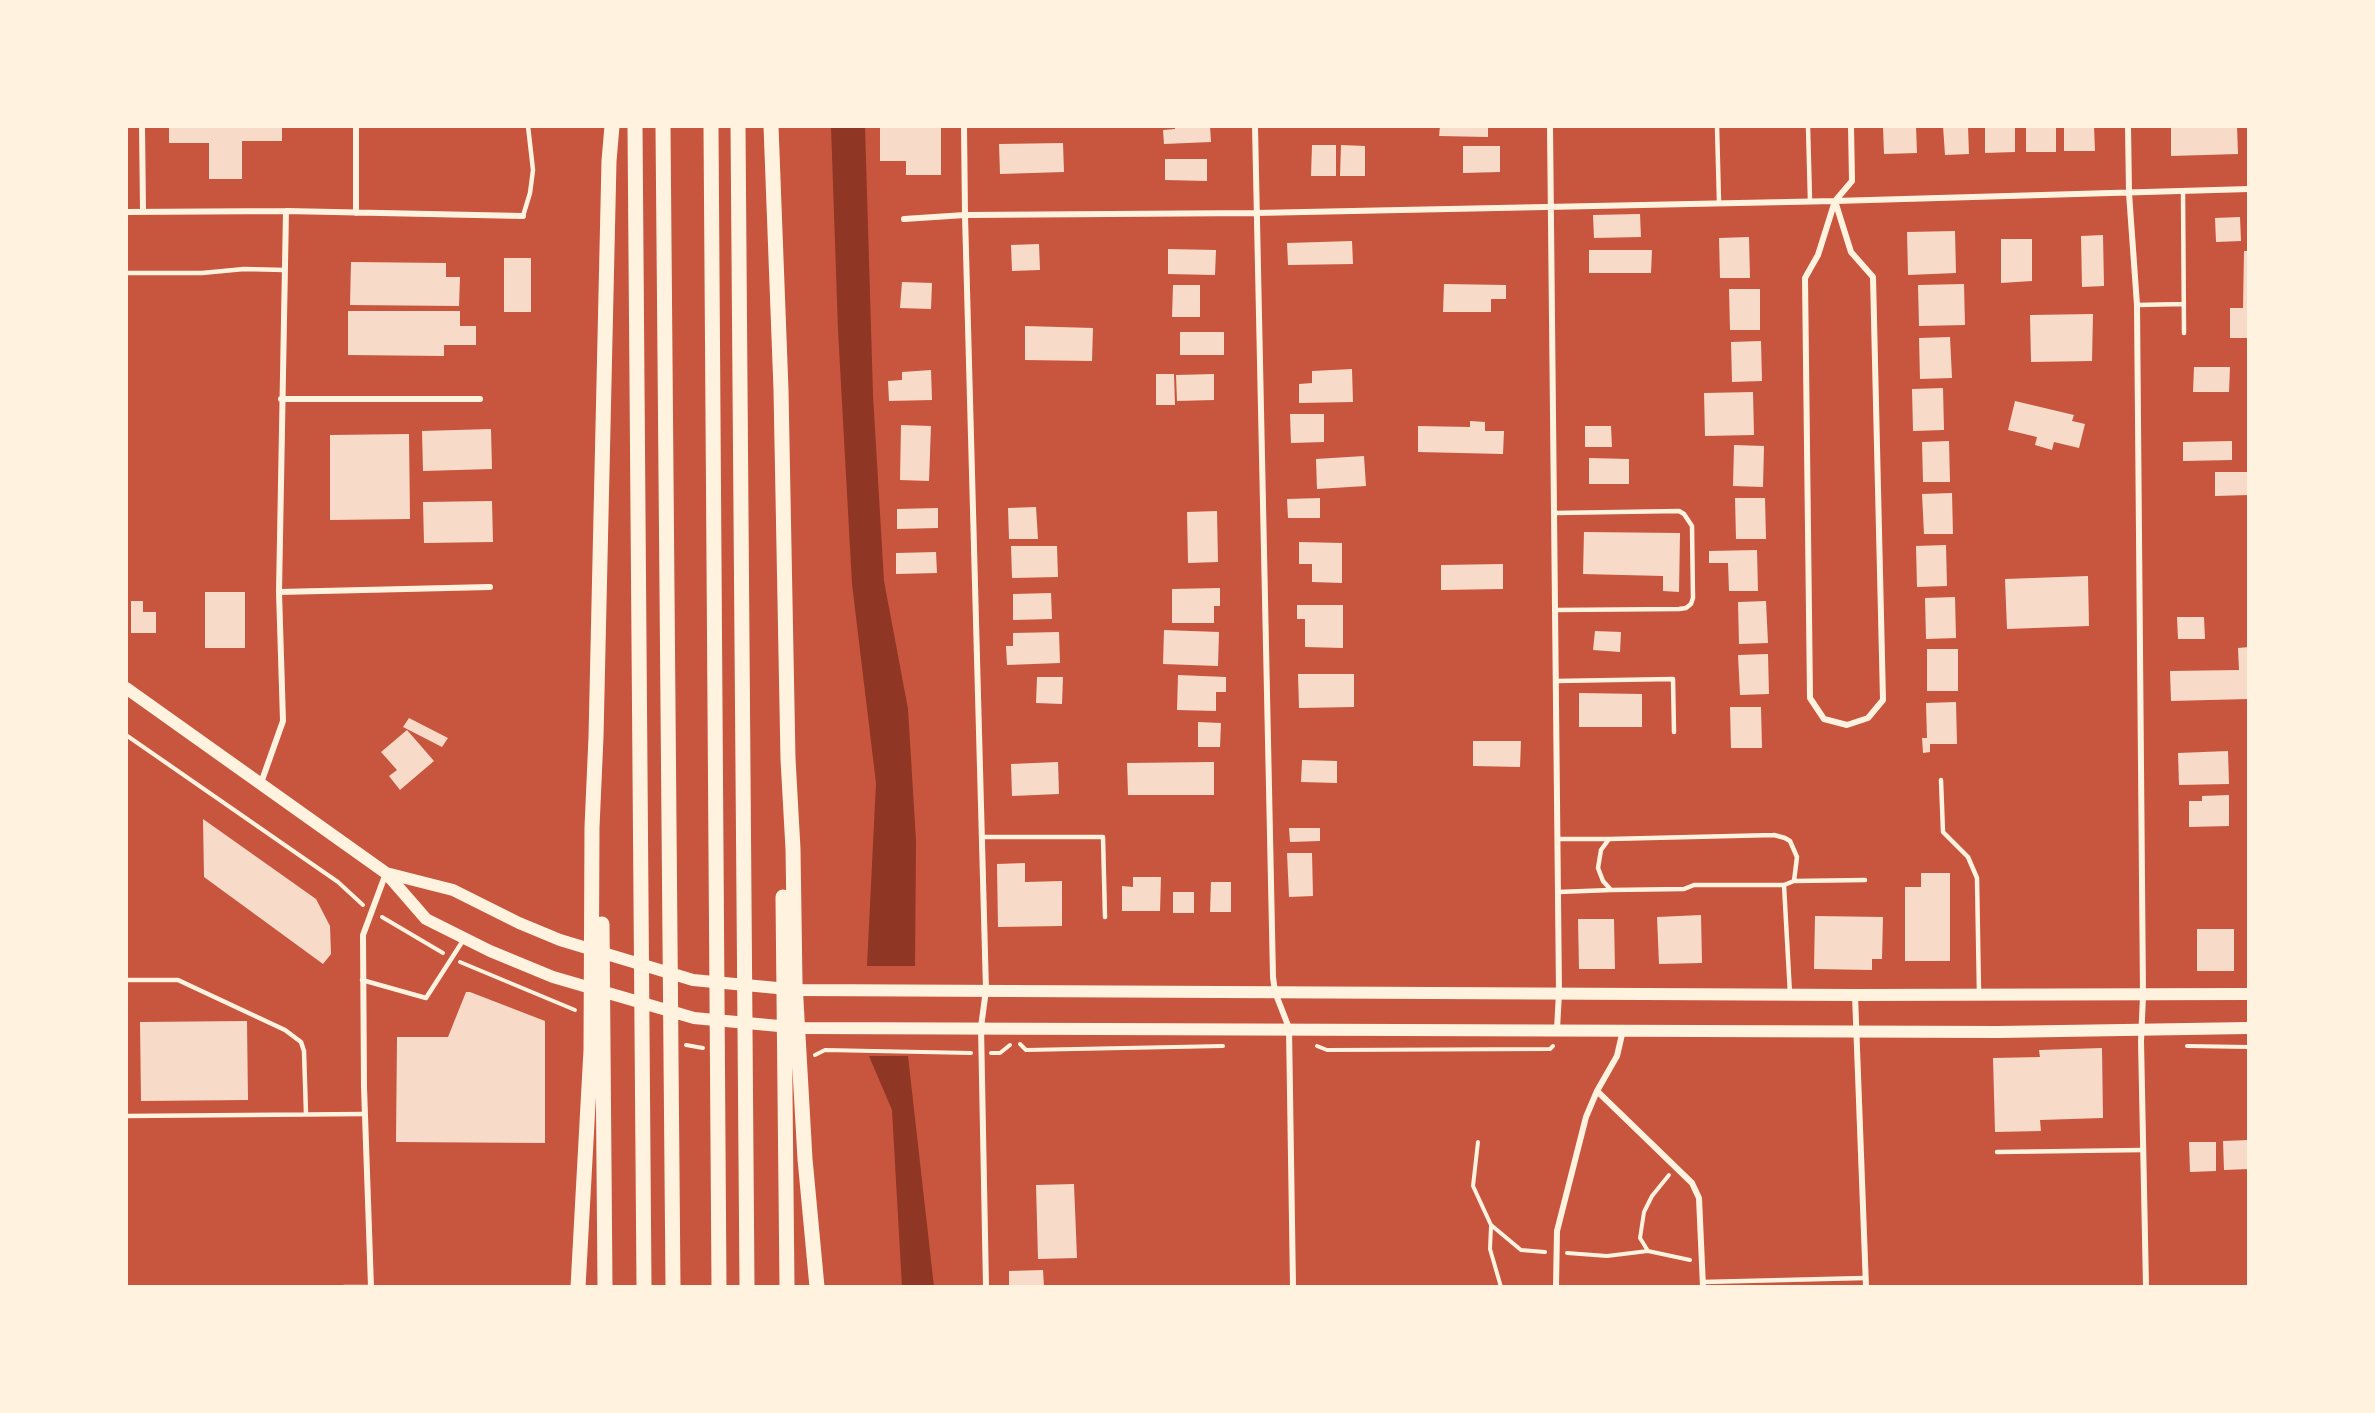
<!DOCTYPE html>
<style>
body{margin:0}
#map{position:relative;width:2375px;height:1413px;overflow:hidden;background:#c8553d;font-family:"IBM Plex Serif",serif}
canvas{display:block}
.frame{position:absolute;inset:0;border:128px solid #fff3e0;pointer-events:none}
</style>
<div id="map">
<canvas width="2375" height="1413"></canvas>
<div class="frame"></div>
</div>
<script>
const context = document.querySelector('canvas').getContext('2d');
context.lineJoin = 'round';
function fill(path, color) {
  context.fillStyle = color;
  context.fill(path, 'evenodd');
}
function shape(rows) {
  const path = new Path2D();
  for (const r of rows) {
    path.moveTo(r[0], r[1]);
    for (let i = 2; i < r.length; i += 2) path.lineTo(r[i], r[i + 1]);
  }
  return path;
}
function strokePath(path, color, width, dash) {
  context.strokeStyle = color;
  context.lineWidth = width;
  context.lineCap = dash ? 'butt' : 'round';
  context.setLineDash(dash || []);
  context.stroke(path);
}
fill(shape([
 [831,126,865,126,873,395,884,581,908,709,916,841,915,966,867,966,876,783,852,584,838,330],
 [869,1056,908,1056,934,1287,902,1287,892,1110]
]), '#8f3625');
fill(shape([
 [169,126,282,126,282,141,242,141,242,179,209,179,209,143,169,143],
 [880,126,941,126,941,175,906,175,906,161,880,161],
 [1175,126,1210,126,1211,142,1164,144,1163,130,1175,129],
 [1440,126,1488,126,1488,137,1439,136],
 [1883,126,1916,126,1917,153,1884,154],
 [1943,126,1968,126,1969,154,1945,155],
 [1985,126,2015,126,2015,152,1985,153],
 [2026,126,2056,126,2056,152,2026,152],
 [2064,126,2094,126,2095,151,2064,151],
 [2171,126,2237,126,2238,154,2171,156],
 [1063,143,1064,172,1000,174,999,144],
 [1312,145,1336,145,1336,176,1311,176],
 [1341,145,1365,146,1365,176,1340,176],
 [1463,146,1500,146,1500,172,1463,173],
 [1165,159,1207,159,1207,181,1165,180],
 [1640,214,1641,237,1594,238,1593,215],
 [2240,217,2241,241,2216,242,2215,218],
 [1955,231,1956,273,1908,275,1907,232],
 [2103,235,2104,286,2082,287,2081,236],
 [1749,237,1750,278,1720,278,1719,238],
 [2001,239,2032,239,2032,281,2001,283],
 [1352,241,1353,264,1288,265,1287,243],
 [1039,244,1040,270,1012,271,1011,245],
 [1168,249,1216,250,1215,275,1168,274],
 [1589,250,1652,250,1651,273,1589,273],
 [2244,251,2249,251,2249,338,2230,338,2230,308,2243,308],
 [504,258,531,258,531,312,504,312],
 [351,262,446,263,446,277,460,277,459,306,350,305],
 [902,282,932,283,931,309,900,308],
 [1444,284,1506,285,1506,299,1491,299,1491,312,1443,312],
 [1964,284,1965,325,1919,326,1918,285],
 [1173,285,1200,285,1200,317,1172,317],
 [1729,289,1760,289,1760,330,1730,330],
 [348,311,460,311,460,326,476,326,476,345,444,345,444,356,348,355],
 [2093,314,2092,361,2031,362,2030,315],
 [1025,326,1093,328,1092,361,1025,360],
 [1180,332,1224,332,1224,355,1180,355],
 [1950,337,1952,378,1920,379,1919,338],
 [1761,341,1762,381,1732,382,1731,342],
 [2194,367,2230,367,2229,392,2193,392],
 [1352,369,1353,402,1299,403,1299,384,1312,383,1312,371],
 [931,370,932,400,889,401,888,381,902,380,902,372],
 [1156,374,1174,374,1175,405,1156,405],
 [1214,374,1214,400,1177,401,1176,375],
 [1943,388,1944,430,1913,431,1912,389],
 [1753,392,1754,435,1705,436,1704,393],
 [2015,401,2074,415,2072,421,2085,424,2079,448,2054,442,2052,450,2035,445,2037,437,2008,430],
 [1290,414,1324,414,1324,442,1291,443],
 [1470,421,1485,422,1485,431,1504,431,1503,454,1418,452,1418,426,1470,427],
 [901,425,931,426,929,481,900,480],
 [1585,426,1611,426,1612,447,1585,447],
 [491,429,492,469,423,471,422,431],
 [409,434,410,519,330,520,330,435],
 [1949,441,1950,482,1923,482,1922,442],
 [2232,441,2232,460,2183,461,2183,442],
 [1734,445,1764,446,1763,487,1733,486],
 [1364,456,1366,486,1317,489,1316,459],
 [1589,458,1629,459,1629,484,1589,484],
 [2215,472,2249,472,2249,495,2215,496],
 [1952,493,1953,534,1924,534,1922,494],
 [1320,498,1320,518,1288,518,1287,499],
 [1735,498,1765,498,1766,539,1736,539],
 [492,501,493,542,424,543,423,502],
 [1036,507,1038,539,1009,539,1008,508],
 [938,508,938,528,897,529,897,509],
 [1217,511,1218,562,1188,563,1187,512],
 [1584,532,1680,533,1679,592,1663,591,1663,576,1583,574],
 [1299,542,1342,543,1342,583,1312,582,1312,564,1299,564],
 [1946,545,1947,586,1917,587,1916,546],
 [1011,546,1057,546,1058,577,1012,578],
 [1757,550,1758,591,1729,591,1728,563,1709,563,1709,551],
 [936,552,937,573,896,574,896,553],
 [1503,564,1503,589,1441,590,1441,565],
 [2088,576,2089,626,2007,629,2005,579],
 [1220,588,1220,606,1214,606,1214,623,1172,623,1172,589],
 [205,592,245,592,245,648,205,648],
 [1051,593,1052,619,1013,620,1013,594],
 [1955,597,1956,638,1926,639,1925,598],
 [131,601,143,601,143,612,156,612,156,633,131,633],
 [1766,601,1768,643,1739,644,1738,602],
 [1297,605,1343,605,1343,648,1305,647,1305,619,1297,619],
 [2177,617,2204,617,2205,639,2178,639],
 [1164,630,1219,632,1218,666,1163,664],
 [1595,631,1621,632,1620,652,1593,650],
 [1059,632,1060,663,1007,665,1006,646,1013,646,1013,633],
 [2249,647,2249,699,2171,701,2170,671,2239,670,2238,648],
 [1927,649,1958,649,1958,691,1927,691],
 [1768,654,1769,694,1740,695,1738,655],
 [1298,674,1354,674,1354,707,1299,708],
 [1178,675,1226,677,1226,692,1216,692,1216,711,1177,710],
 [1037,677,1063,677,1062,704,1036,703],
 [1579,693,1642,694,1642,727,1579,727],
 [1956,702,1957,744,1930,744,1930,752,1923,753,1922,738,1927,738,1926,703],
 [1730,707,1761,707,1762,748,1731,748],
 [409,718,448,738,442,747,403,727],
 [1198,722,1221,723,1220,747,1198,747],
 [407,730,434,761,400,790,389,776,397,770,381,752],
 [1473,741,1521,741,1520,767,1473,766],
 [2228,751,2229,784,2179,785,2178,753],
 [1302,760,1337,761,1337,783,1301,782],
 [1058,762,1059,794,1012,796,1011,764],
 [1214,762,1214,795,1128,795,1127,763],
 [2229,795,2229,826,2189,827,2189,801,2202,801,2202,796],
 [203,819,316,899,330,926,331,954,323,964,204,877],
 [1289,828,1320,828,1320,841,1290,842],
 [1287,853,1312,853,1313,896,1289,897],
 [1025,863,1025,882,1062,881,1062,926,998,927,997,864],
 [1921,873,1950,873,1950,961,1905,961,1905,887,1921,887],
 [1133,877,1161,877,1160,911,1122,911,1122,886,1133,887],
 [1211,882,1231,882,1231,912,1210,912],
 [1173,892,1194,892,1194,913,1173,913],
 [1701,915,1702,963,1659,964,1657,917],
 [1815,916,1883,917,1882,959,1872,959,1872,970,1814,969],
 [1578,919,1614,919,1615,969,1579,969],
 [2197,929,2234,929,2234,971,2197,971],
 [466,992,470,992,545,1021,545,1143,396,1142,397,1037,448,1037],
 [247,1021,248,1100,141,1101,140,1022],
 [2102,1048,2103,1118,2040,1120,2041,1131,1995,1132,1993,1058,2040,1057,2039,1050],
 [2249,1140,2249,1169,2224,1170,2223,1141],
 [2189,1142,2216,1142,2216,1171,2190,1172],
 [1074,1184,1077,1258,1038,1259,1036,1185],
 [1043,1270,1044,1287,1009,1287,1009,1271]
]), '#f7dbc8');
strokePath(shape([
 [126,735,338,882,363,905],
 [382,917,443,953],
 [460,962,575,1010],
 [1020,1044,1026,1050,1223,1046],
 [686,1045,703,1048],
 [1317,1046,1327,1050,1550,1049,1553,1046],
 [2187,1046,2249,1047],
 [991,1053,1000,1053,1010,1045],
 [815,1055,825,1050,971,1053],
 [1478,1142,1473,1186,1491,1225,1521,1250,1545,1252],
 [1491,1226,1490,1249,1501,1287],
 [1648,1251,1640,1238,1644,1212,1652,1196,1669,1175],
 [1567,1253,1607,1256,1648,1251,1690,1260]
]), '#fff3e0', 4);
strokePath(shape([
 [1717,126,1719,202],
 [1808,126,1810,201],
 [2183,191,2184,333],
 [523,216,530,193,533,170,528,126],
 [126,273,202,273,244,269,285,270],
 [2137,305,2184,304],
 [1555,513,1679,511,1684,514,1692,526,1693,598,1691,604,1686,608,1679,609,1556,610],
 [1556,681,1673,679,1674,732],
 [1941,780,1943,832,1968,857,1977,878,1979,993],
 [1774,835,1785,838,1790,841,1797,857,1794,881,1784,885,1694,885,1684,889,1611,890,1603,881,1598,868,1601,850,1609,839,1774,835],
 [982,837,1103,837,1105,917],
 [1558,839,1609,839],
 [1794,881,1865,880],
 [1784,885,1790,994],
 [1558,892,1611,890],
 [126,980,178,980,285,1030,301,1042,304,1051,306,1114],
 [362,980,426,998,464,939],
 [126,1116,365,1114],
 [1997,1152,2143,1150],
 [1703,1282,1865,1278],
 [344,1287,371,1287]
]), '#fff3e0', 4.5);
strokePath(shape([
 [142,126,143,211],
 [356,126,356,213],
 [964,126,965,215,986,990,981,1027,986,1287],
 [1255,126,1273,977,1275,992,1289,1028,1293,1287],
 [1550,126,1559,993,1557,1029],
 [2128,126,2129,193,2137,305,2143,996,2141,1041,2146,1287],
 [1835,201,1851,252,1873,277,1883,700,1868,718,1847,725,1824,719,1810,698,1805,278,1818,255,1835,201,1852,181,1851,126],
 [126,212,286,211,523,216],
 [904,219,965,215,1256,213,1835,201,2249,189],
 [281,399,480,399],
 [279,592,490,587],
 [261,783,283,721,279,592,286,211],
 [1855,995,1866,1287],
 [1597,1091,1692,1183,1699,1198,1703,1287],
 [371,1287,364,1087,363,935,386,873],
 [1556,1287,1557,1231,1586,1117,1597,1091,1617,1056,1623,1030]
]), '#fff3e0', 6);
strokePath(shape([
 [126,688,386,873,426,919,490,951,553,977,694,1018,800,1028,1998,1032,2249,1028],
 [386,873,453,890,519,923,560,940,693,980,798,990,1855,995,2249,994]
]), '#fff3e0', 12);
strokePath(shape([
 [635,126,644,1287],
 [663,126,673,1287],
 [711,126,719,1287],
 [738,126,747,1287],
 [771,126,781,390,788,759,793,849,795,983,805,1159,817,1287],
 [783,897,787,1287],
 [602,924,605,1287],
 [578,1287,591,1050,592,827,596,737,609,161,612,126]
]), '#fff3e0', 15);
</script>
